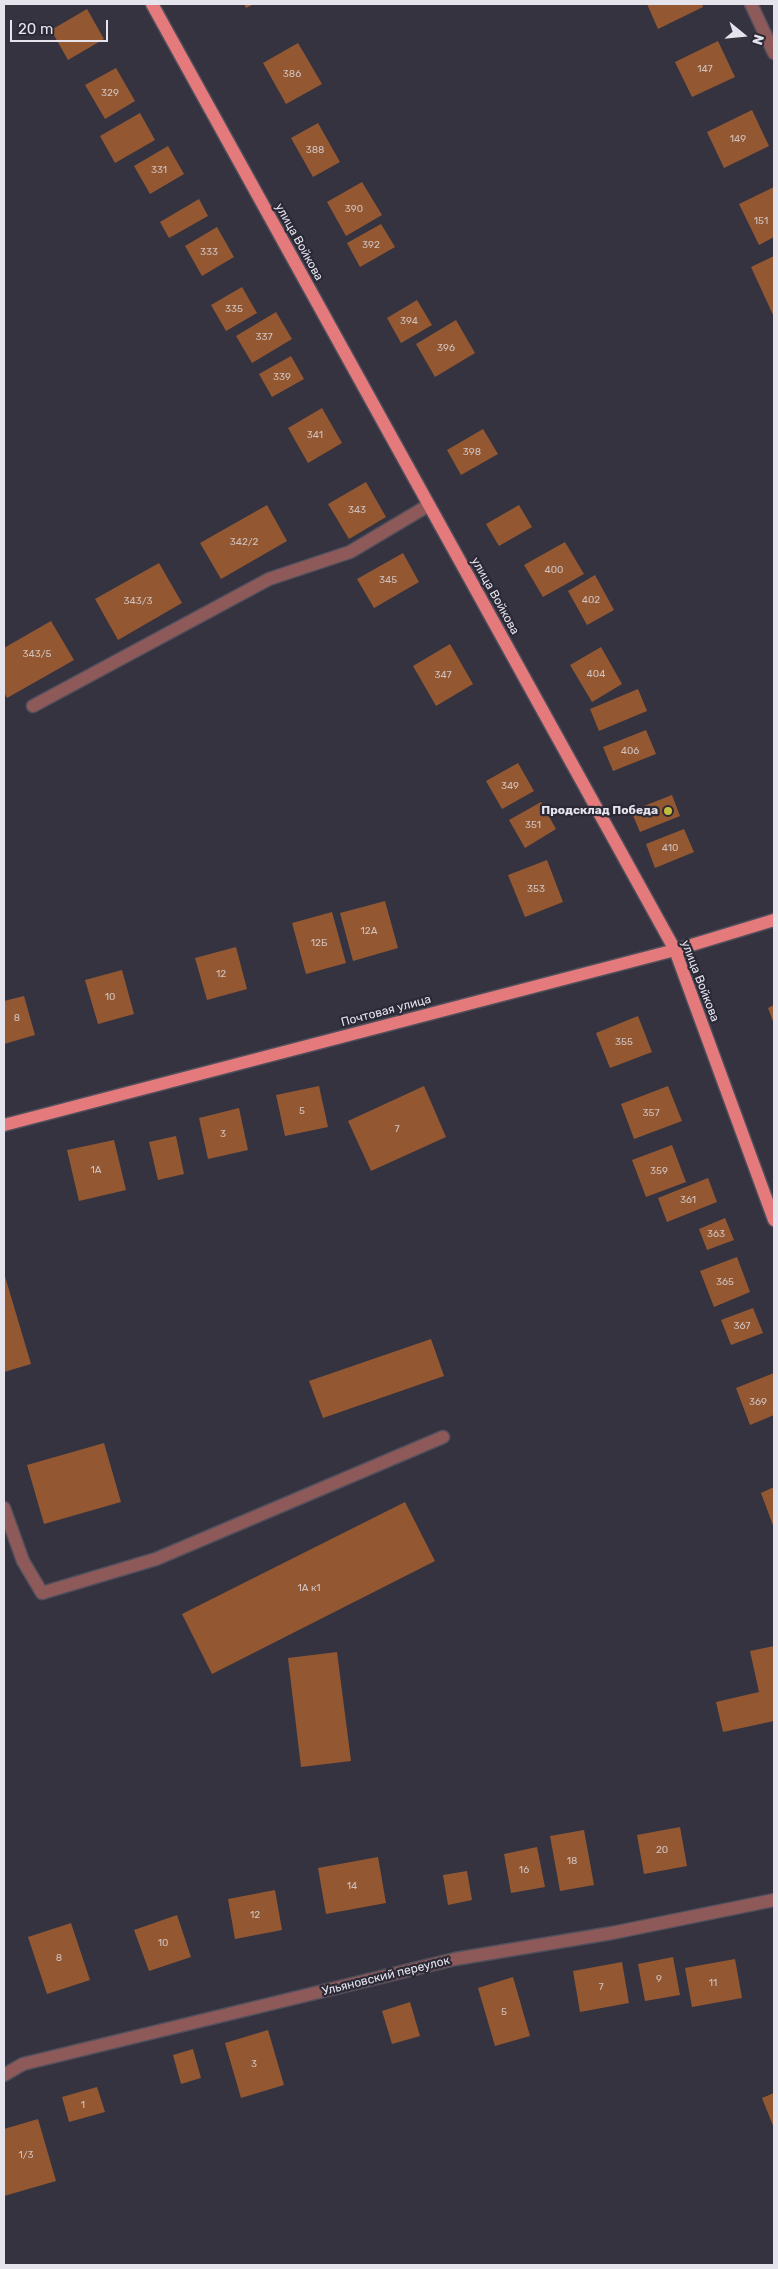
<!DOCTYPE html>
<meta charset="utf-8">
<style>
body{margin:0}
#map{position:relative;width:778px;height:2269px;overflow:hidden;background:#353340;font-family:Rubik,sans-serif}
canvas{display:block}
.frame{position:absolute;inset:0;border:5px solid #e5e4ed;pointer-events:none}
.north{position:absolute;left:718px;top:10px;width:50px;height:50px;-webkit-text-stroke:4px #2b2936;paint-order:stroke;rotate:107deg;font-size:14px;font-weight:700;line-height:20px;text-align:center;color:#e5e4ed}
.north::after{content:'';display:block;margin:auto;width:18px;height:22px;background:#e5e4ed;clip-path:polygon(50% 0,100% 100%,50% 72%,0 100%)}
.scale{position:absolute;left:10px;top:20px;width:98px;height:22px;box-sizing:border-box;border:2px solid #e5e4ed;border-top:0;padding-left:6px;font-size:15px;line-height:18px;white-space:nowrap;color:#e5e4ed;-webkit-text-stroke:4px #2b2936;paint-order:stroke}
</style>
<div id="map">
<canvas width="778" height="2269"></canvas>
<div class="frame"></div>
<div class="north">N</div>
<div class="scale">20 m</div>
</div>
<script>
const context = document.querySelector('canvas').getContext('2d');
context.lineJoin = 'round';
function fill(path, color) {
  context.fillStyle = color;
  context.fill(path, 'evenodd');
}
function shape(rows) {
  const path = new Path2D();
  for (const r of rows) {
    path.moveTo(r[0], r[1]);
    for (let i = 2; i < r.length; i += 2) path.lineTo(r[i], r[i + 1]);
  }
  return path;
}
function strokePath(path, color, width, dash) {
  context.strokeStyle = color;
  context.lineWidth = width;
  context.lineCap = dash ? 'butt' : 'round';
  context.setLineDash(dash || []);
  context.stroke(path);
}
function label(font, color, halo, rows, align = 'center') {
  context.font = font + ' Rubik,sans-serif';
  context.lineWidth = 4.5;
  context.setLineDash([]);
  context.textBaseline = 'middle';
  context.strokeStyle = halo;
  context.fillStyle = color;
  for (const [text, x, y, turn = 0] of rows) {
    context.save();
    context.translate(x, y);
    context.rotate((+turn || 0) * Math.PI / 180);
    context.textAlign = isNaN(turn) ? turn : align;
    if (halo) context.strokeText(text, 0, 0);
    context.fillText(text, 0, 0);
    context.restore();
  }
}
fill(shape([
 [244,4,254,4,246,8],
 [647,4,702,4,703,7,658,29],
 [87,9,104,39,68,60,51,30],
 [718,41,735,77,692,97,675,62],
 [298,43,322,84,286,104,263,63],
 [116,68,135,101,105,119,85,85],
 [752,110,769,146,724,168,707,132],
 [140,113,155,140,115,163,100,136],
 [318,123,340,162,313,177,291,138],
 [168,146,184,174,150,194,134,166],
 [362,182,382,215,346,236,327,202],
 [774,187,774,237,759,245,739,204],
 [199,199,208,216,169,238,160,222],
 [381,224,395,247,360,267,347,243],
 [217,227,234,257,202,276,185,246],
 [774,256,774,317,751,267],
 [242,287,257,313,226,331,211,305],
 [417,300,432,325,401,343,387,318],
 [276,312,292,339,252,363,236,336],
 [456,320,475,353,435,377,416,344],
 [291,356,304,379,272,397,259,374],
 [322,408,342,443,308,463,288,428],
 [483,429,498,454,461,475,447,450],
 [366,482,386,517,349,539,328,504],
 [267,505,287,541,221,579,200,543],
 [519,505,532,527,499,546,486,524],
 [565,542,584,574,543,597,524,565],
 [403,553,419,582,374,608,357,579],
 [159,563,182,603,118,640,95,599],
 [595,575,614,610,587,625,568,591],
 [51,621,74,660,7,698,4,692,4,648],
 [450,644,473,684,436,706,413,666],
 [601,647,622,684,592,702,570,665],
 [638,689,647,711,599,731,590,709],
 [646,730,656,754,613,771,603,747],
 [518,763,534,791,502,809,486,781],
 [672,795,680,816,640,832,631,811],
 [541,802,556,829,525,848,509,820],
 [684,829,694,852,655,868,646,844],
 [547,860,563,902,525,917,508,875],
 [385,901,398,948,353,961,340,913],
 [332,912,346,963,306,974,292,923],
 [236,947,247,989,207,1000,195,958],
 [122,970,134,1014,98,1024,85,980],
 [24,996,35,1035,4,1044,4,1001],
 [774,1005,774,1024,768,1008],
 [638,1016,652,1052,610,1068,596,1033],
 [319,1086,328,1127,285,1136,276,1095],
 [424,1086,446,1137,371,1171,348,1121],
 [668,1086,682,1121,634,1139,621,1104],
 [239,1108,248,1150,208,1159,199,1118],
 [176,1136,184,1174,158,1180,149,1142],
 [114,1140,126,1190,79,1201,67,1150],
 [672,1145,686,1182,646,1197,632,1160],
 [708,1178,717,1202,667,1222,658,1198],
 [725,1218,734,1240,707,1250,699,1229],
 [737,1257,750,1292,714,1307,700,1271],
 [4,1273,31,1364,4,1372],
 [753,1308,763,1333,731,1345,721,1320],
 [431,1339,444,1376,323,1418,309,1381],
 [774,1373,774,1415,750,1425,736,1388],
 [104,1443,121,1502,44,1524,27,1465],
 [774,1487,774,1528,761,1493],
 [405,1502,435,1561,212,1674,182,1614],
 [774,1646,774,1721,723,1732,716,1702,759,1692,750,1651],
 [337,1652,351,1761,301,1767,288,1658],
 [680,1827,687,1866,644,1874,637,1835],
 [584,1830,594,1885,560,1891,550,1836],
 [537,1847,545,1887,511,1893,504,1854],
 [378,1857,386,1903,326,1914,318,1868],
 [467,1871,472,1900,448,1905,443,1875],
 [275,1890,282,1930,235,1939,228,1899],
 [177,1915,191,1957,149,1971,134,1930],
 [71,1923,90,1980,47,1994,28,1937],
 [673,1957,680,1995,645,2001,638,1964],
 [735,1959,742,1998,692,2007,685,1968],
 [622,1962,629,2003,580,2012,573,1971],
 [513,1977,530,2036,495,2046,478,1988],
 [410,2002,420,2036,392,2044,382,2011],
 [268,2030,284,2085,241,2098,225,2043],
 [193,2049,201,2078,181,2084,173,2055],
 [97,2087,105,2112,69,2122,62,2097],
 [774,2093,774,2128,762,2098],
 [38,2119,56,2181,4,2196,4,2129]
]), '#935832');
const minor = shape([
 [751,4,774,53],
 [33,706,269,579,350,552,429,505],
 [4,1508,23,1561,42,1593,156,1559,443,1437],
 [4,2075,23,2064,455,1959,612,1933,774,1900]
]);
const major = shape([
 [152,4,675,950,774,1220],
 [4,1125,675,950,774,920]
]);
strokePath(minor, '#514f5c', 15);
strokePath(major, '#514f5c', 15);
strokePath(minor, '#8e5a59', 12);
strokePath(major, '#e47a7b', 12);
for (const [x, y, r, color] of [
 [668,811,5,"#c5bc3d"]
]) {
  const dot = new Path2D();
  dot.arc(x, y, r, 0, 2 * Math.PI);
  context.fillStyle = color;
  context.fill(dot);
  strokePath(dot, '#2b2936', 2);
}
label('10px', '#d0c1be', null, [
 ["147",705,69],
 ["386",292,74],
 ["329",110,93],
 ["149",738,139],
 ["388",315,150],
 ["331",159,170],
 ["390",354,209],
 ["151",761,221],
 ["392",371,245],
 ["333",209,252],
 ["335",234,309],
 ["394",409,321],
 ["337",264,337],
 ["396",446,348],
 ["339",282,377],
 ["341",315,435],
 ["398",472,452],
 ["343",357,510],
 ["342/2",244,542],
 ["400",554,570],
 ["345",388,580],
 ["402",591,600],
 ["343/3",138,601],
 ["343/5",37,654],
 ["404",596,674],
 ["347",443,675],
 ["406",630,751],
 ["349",510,786],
 ["351",533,825],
 ["410",670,848],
 ["353",536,889],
 ["12А",369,931],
 ["12Б",319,943],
 ["12",221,974],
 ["10",110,997],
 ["8",17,1018],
 ["355",624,1042],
 ["5",302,1111],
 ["357",651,1113],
 ["7",397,1129],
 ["3",223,1134],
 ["1А",96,1170],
 ["359",659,1171],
 ["361",688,1200],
 ["363",716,1234],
 ["365",725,1282],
 ["367",742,1326],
 ["369",758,1402],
 ["1А к1",309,1588],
 ["20",662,1850],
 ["18",572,1861],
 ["16",524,1870],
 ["14",352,1886],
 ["12",255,1915],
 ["10",163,1943],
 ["8",59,1958],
 ["9",659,1979],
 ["11",713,1983],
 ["7",601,1987],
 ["5",504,2012],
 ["3",254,2064],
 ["1",83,2105],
 ["1/3",26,2155]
]);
label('12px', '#e5e4ed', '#2b2936', [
 ["улица Войкова",299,242,61],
 ["улица Войкова",495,596,61],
 ["улица Войкова",700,981,69],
 ["Почтовая улица",386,1011,-15],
 ["Ульяновский переулок",386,1976,-14]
]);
label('bold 12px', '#e5e4ed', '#2b2936', [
 ["Продсклад Победа",658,811]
], 'right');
</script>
